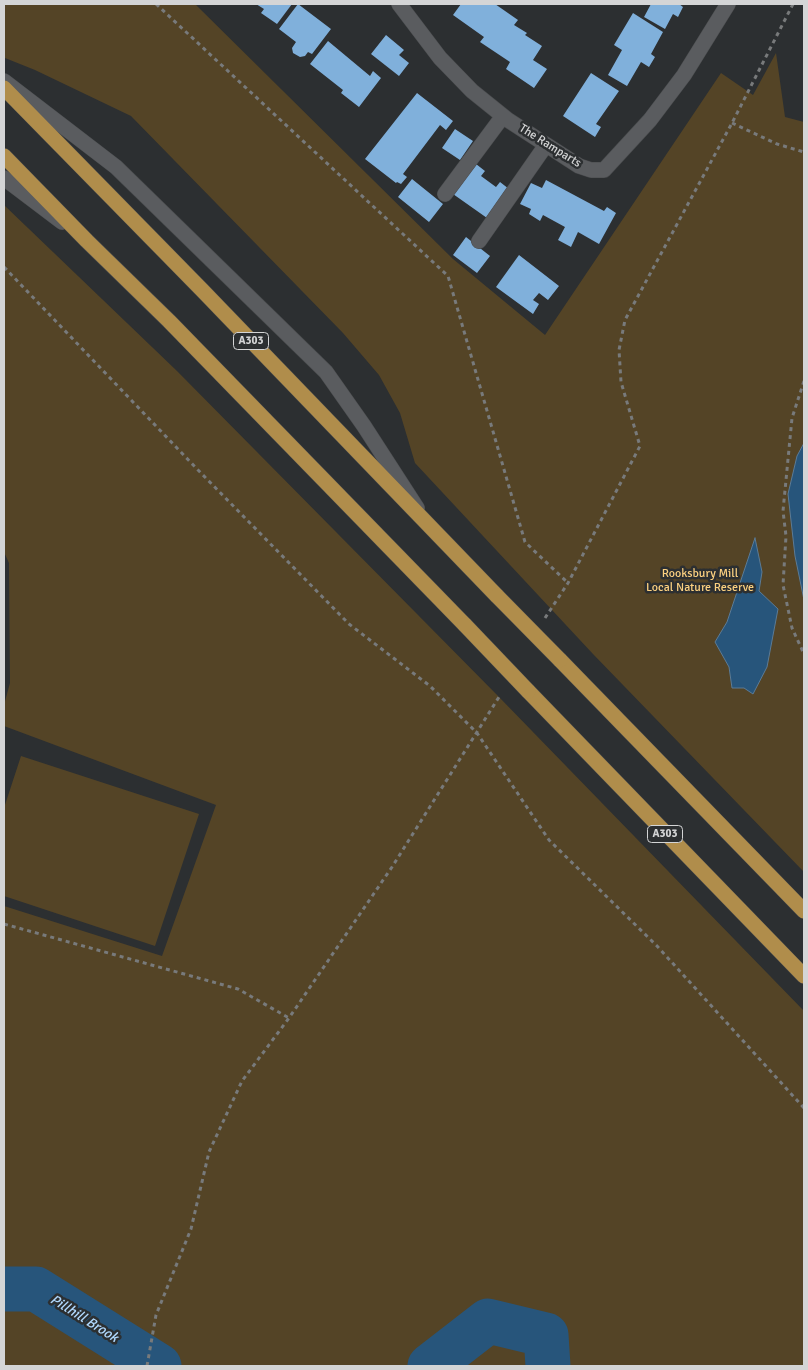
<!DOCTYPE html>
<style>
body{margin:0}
#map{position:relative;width:808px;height:1370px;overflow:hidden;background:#2c2f31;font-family:Signika,sans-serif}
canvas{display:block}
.frame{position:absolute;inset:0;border:5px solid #d4d5d6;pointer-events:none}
</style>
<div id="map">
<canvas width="808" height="1370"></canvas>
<div class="frame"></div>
</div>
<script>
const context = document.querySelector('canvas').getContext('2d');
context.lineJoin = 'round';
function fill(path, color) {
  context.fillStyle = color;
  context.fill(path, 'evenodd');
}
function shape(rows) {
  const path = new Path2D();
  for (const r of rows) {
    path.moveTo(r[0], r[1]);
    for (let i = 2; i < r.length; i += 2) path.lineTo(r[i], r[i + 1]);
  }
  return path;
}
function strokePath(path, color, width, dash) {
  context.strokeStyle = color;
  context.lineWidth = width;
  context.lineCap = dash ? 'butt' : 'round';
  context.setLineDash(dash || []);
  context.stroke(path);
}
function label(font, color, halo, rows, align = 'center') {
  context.font = font + ' Signika,sans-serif';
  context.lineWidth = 5;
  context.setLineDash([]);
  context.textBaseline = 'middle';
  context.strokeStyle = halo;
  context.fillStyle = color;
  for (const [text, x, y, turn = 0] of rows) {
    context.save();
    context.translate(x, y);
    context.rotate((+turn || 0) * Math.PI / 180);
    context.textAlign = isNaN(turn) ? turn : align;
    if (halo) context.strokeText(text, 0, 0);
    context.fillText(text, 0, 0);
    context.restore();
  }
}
fill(shape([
 [4,4,195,4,453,259,545,335,721,73,753,95,776,53,785,117,804,122,804,872,593,654,415,463,400,413,379,375,343,333,131,116,35,70,5,58],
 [4,205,177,371,499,697,804,1011,804,1366,4,1366,4,906,162,956,216,805,4,726,4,705,10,683,9,563,4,552],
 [21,756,199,814,155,946,4,896,4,808]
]), '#544426');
const water = shape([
 [804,443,804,600,795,556,788,494,797,456,804,443],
 [755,538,762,572,759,591,778,609,767,667,753,694,744,688,732,688,729,667,715,642,727,622,755,538]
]);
fill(water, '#27557b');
strokePath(water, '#5b7b96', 1);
strokePath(shape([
 [4,1289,36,1289,159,1366],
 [430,1366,488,1321,546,1335,548,1366]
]), '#27557b', 45);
fill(shape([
 [256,4,292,4,277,24,261,13,264,9],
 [298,4,331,29,312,54,308,52,305,56,300,57,293,53,292,48,296,42,279,29],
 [461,4,495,4,518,20,514,25,527,33,525,35,542,46,533,60,547,69,534,88,506,69,510,62,480,42,484,37,453,15],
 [651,4,679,4,683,7,678,17,673,14,665,29,644,17],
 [633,13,663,32,651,54,655,57,649,67,641,62,627,86,608,75,622,50,614,45],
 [386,35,404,50,399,55,409,63,399,76,371,54],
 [328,41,370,76,373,71,381,78,359,107,341,93,343,90,310,64],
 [591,73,619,91,596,124,601,127,595,137,563,116],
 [417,93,453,121,446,130,440,125,403,174,407,177,401,184,397,182,396,183,365,159],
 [455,129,473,141,460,160,442,148],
 [476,164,485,171,481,176,496,187,500,182,509,189,487,218,453,194],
 [412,179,443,204,429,222,398,197],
 [546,180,604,211,607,207,616,213,599,244,578,232,571,247,558,240,565,227,543,215,540,221,529,214,531,209,520,204,531,183,542,188],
 [466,237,490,256,477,273,453,255],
 [519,255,559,286,548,300,539,293,533,300,539,304,533,314,496,287]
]), '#80b0db');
const minor = shape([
 [399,4,440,58,472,91,508,120,579,166,591,170,604,170,650,120,684,75,728,4],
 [4,81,116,167,326,372,364,426,417,508],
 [4,178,62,222],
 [445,194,503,116],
 [479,241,546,145]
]);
const highway = shape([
 [4,88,202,290,497,596],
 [4,156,87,241,169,321,465,625],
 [560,660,804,911],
 [528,691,804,976]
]);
strokePath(minor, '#4a4c4e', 16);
strokePath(highway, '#4a4c4e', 16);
strokePath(shape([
 [156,4,448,276,525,542,568,583],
 [732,123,777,144,804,152],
 [4,267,198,470,349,624,430,686,477,733,549,840,657,946,804,1108],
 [804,381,792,418,783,511,786,536,783,585,792,628,804,654],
 [545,618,568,583,640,446,621,382,619,350,625,320,732,123,793,4],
 [4,924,238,989,289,1018],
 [147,1366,156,1315,191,1229,209,1152,242,1081,289,1018,392,867,499,697]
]), '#787a7b', 3, [4, 4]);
strokePath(minor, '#5a5c5f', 15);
strokePath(highway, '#b08d4b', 15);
const highwayBridge = shape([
 [497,596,560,660],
 [465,625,528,691]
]);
strokePath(highwayBridge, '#4a4c4e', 16, []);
strokePath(highwayBridge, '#b08d4b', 15);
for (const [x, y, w] of [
 [251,341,35],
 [665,834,35]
]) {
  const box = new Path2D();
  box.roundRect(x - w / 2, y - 8.5, w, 17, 4);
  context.fillStyle = '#2c2f31';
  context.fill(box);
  strokePath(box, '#d4d5d6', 1);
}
label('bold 11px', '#d4d5d6', null, [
 ["A303",251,341],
 ["A303",665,834]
]);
label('12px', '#d4d5d6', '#2c2f31', [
 ["The Ramparts",550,146,32]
]);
label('12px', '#fcd180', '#2c2f31', [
 ["Rooksbury Mill",700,574],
 ["Local Nature Reserve",700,588]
]);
label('italic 14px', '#b0d8fd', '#2c2f31', [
 ["Pillhill Brook",84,1319,32]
]);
</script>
